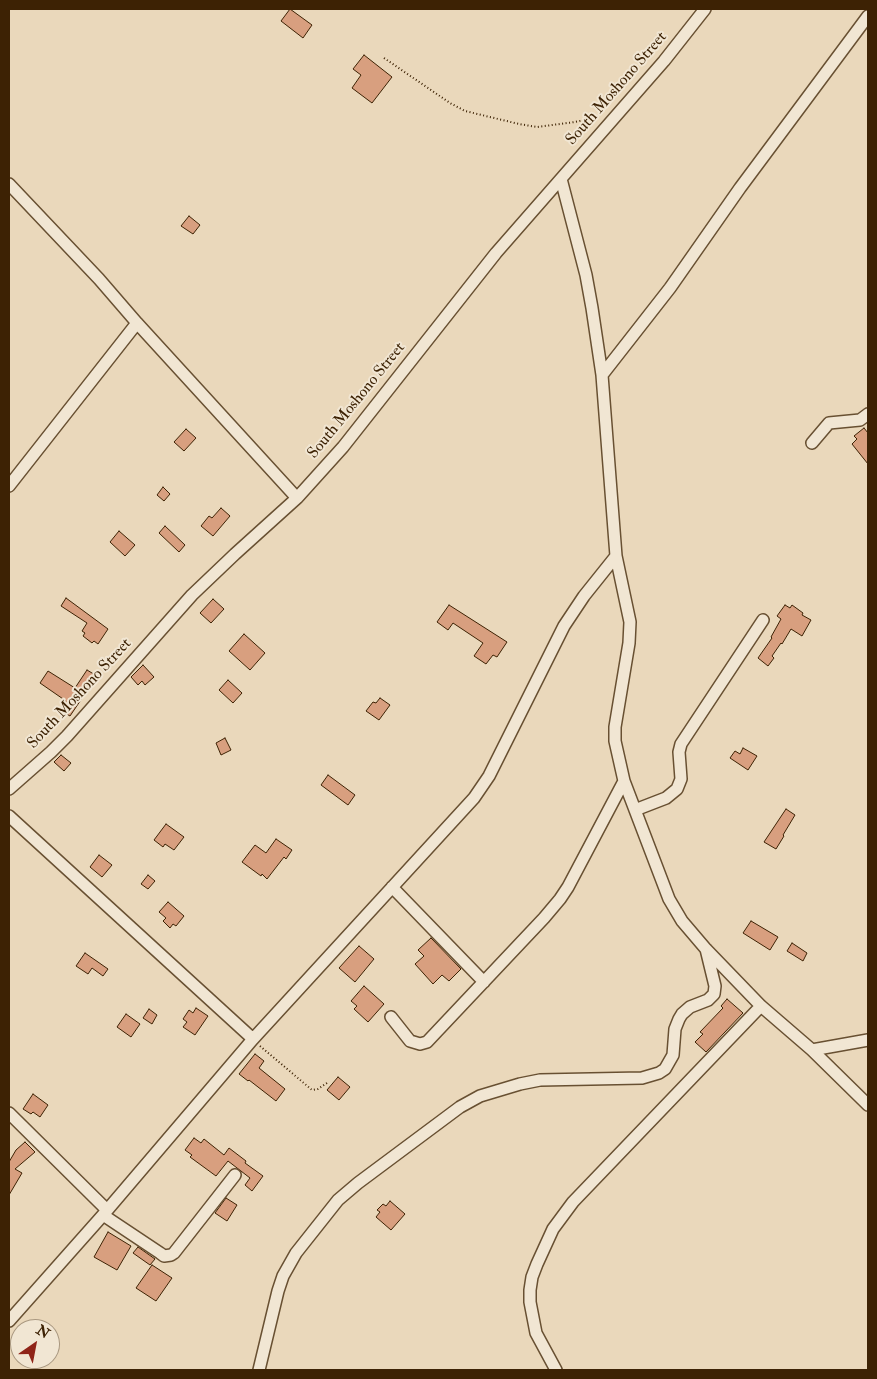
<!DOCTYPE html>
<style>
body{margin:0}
#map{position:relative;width:877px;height:1379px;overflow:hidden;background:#ead8bb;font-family:"IM FELL Double Pica",serif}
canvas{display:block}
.frame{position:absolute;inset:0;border:10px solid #3d2204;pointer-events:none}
.north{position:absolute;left:10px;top:1319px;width:50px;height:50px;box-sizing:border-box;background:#f1e6d3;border:1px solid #a99880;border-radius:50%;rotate:33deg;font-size:14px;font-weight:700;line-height:20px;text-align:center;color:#3d2204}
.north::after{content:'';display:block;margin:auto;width:18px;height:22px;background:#8f2418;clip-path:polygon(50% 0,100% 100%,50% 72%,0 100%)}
</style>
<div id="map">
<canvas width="877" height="1379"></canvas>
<div class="frame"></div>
<div class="north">N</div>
</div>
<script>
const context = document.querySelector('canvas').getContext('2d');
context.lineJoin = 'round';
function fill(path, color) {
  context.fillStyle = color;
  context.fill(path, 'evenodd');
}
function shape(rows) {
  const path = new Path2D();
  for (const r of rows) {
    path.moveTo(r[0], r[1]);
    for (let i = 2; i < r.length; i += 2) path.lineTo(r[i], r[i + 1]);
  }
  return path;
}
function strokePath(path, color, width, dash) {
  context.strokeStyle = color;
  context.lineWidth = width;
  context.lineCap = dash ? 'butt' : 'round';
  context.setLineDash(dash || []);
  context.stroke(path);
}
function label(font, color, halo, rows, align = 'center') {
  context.font = font + ' "IM FELL Double Pica",serif';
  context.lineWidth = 4;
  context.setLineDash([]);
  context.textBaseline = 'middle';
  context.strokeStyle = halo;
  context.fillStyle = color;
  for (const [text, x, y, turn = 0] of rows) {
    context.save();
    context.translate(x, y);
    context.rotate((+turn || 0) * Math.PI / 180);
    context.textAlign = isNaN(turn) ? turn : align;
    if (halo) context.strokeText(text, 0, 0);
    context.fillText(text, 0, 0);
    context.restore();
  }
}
const building = shape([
 [290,9,312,25,303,38,281,21,290,9],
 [364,55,392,77,372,103,352,88,361,75,353,69,364,55],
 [189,216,200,225,193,234,181,226,189,216],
 [864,428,868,433,868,464,852,444,857,439,854,436,864,428],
 [186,429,196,438,184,451,174,442,186,429],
 [163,487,170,494,164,501,157,495,163,487],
 [221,508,230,516,213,536,201,526,209,516,212,518,221,508],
 [165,526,185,545,179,552,159,533,165,526],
 [119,531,135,545,125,556,110,542,119,531],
 [66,598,108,629,98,644,94,641,92,643,83,636,85,633,82,631,87,623,61,606,66,598],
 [213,599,224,609,211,623,200,613,213,599],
 [449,605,507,642,497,657,493,655,486,664,474,656,483,643,453,623,448,630,437,622,449,605],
 [785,605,790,608,792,605,803,613,802,615,811,620,802,636,791,629,782,644,781,643,772,656,774,658,768,666,758,658,772,638,771,637,781,619,777,616,785,605],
 [244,634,265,653,250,670,229,651,244,634],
 [143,665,154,677,145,685,142,681,138,685,131,677,143,665],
 [87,670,97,676,70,716,60,710,66,701,40,683,48,671,75,688,87,670],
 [228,680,242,693,233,703,219,690,228,680],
 [380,698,390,705,379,720,366,711,373,702,376,703,380,698],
 [225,738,231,750,221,755,216,743,225,738],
 [743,748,757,756,748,770,730,758,735,751,740,754,743,748],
 [61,755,71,763,64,771,54,762,61,755],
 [328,775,355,795,348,805,321,785,328,775],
 [786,809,795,815,783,835,784,836,776,849,764,842,786,809],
 [166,824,184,837,174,850,165,844,163,847,154,840,166,824],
 [276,839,292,850,286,859,284,857,267,879,262,874,261,876,242,862,255,845,266,853,276,839],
 [99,855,112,865,102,877,90,867,99,855],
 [148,875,155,881,148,889,141,884,148,875],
 [168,902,184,916,176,926,173,924,170,928,163,921,166,918,159,912,168,902],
 [751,921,778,937,770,950,743,933,751,921],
 [431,938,461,969,449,981,442,975,433,984,415,964,424,956,418,950,431,938],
 [792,943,807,953,803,961,787,951,792,943],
 [359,946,374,959,355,982,339,968,359,946],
 [85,953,108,969,103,976,92,968,88,974,76,966,85,953],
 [364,986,384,1004,368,1022,354,1009,357,1006,351,1001,364,986],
 [727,999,743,1013,706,1052,695,1042,703,1034,700,1032,723,1008,721,1006,727,999],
 [196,1008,208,1016,195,1035,183,1027,187,1022,183,1019,189,1010,193,1013,196,1008],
 [149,1009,157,1015,152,1024,143,1018,149,1009],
 [126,1014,140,1024,131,1037,117,1027,126,1014],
 [255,1054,264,1061,259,1068,285,1089,276,1101,249,1080,248,1081,239,1074,255,1054],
 [338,1077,350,1087,339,1100,327,1090,338,1077],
 [33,1094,48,1105,40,1117,33,1112,31,1114,23,1109,33,1094],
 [194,1138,201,1143,204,1139,224,1155,229,1148,246,1161,245,1163,263,1176,252,1191,245,1185,250,1178,228,1161,216,1176,190,1157,192,1155,185,1150,194,1138],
 [25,1142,35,1152,15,1169,22,1173,9,1195,9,1162,16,1150,25,1142],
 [226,1198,237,1205,227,1221,215,1213,226,1198],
 [390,1201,405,1214,391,1230,376,1217,380,1212,377,1210,383,1204,386,1206,390,1201],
 [108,1232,131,1246,117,1270,94,1257,108,1232],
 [138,1247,155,1259,150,1265,133,1253,138,1247],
 [152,1265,172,1278,156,1301,136,1288,152,1265]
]);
fill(building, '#d89f7f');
strokePath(building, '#3d2204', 1);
const minor = shape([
 [561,179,586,275,592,308,602,375,616,556,630,622,629,643,615,727,615,741,624,781,669,899,682,921,705,948,761,1006,812,1050,868,1105],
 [9,184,99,279,137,323,297,498],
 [602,375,670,288,740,188,868,16],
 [812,443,829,423,860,420,868,414],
 [9,486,137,323],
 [9,789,51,752,67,736,192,595,235,554,297,498,343,447,496,253,664,61,705,9],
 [635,810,666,798,677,789,681,779,679,752,681,744,763,620],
 [9,816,253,1039],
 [392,887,484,982],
 [391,1017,410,1041,420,1044,427,1042,544,918,560,899,568,887,624,781],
 [812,1050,868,1040],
 [9,1113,107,1210],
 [103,1215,160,1253,164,1256,171,1255,174,1253,235,1175],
 [9,1321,103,1215,253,1039,474,798,489,776,564,626,584,596,616,556],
 [259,1370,278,1291,283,1276,296,1253,338,1200,358,1183,460,1107,480,1096,520,1084,540,1080,642,1078,659,1073,665,1069,673,1055,675,1029,679,1019,682,1014,690,1007,708,1000,714,994,715,986,706,949],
 [556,1370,536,1333,530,1302,530,1290,532,1277,537,1264,553,1229,573,1202,761,1006]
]);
strokePath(minor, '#685032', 14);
strokePath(shape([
 [384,58,450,103,465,111,519,124,537,127,575,122,599,117],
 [260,1046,312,1090,318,1089,327,1083]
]), '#3d2204', 2, [1, 2.5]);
strokePath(minor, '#f1e6d3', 11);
label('16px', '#3d2204', '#f1e6d3', [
 ["South Moshono Street",617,89,-49],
 ["South Moshono Street",357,401,-51],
 ["South Moshono Street",80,694,-47]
]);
</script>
